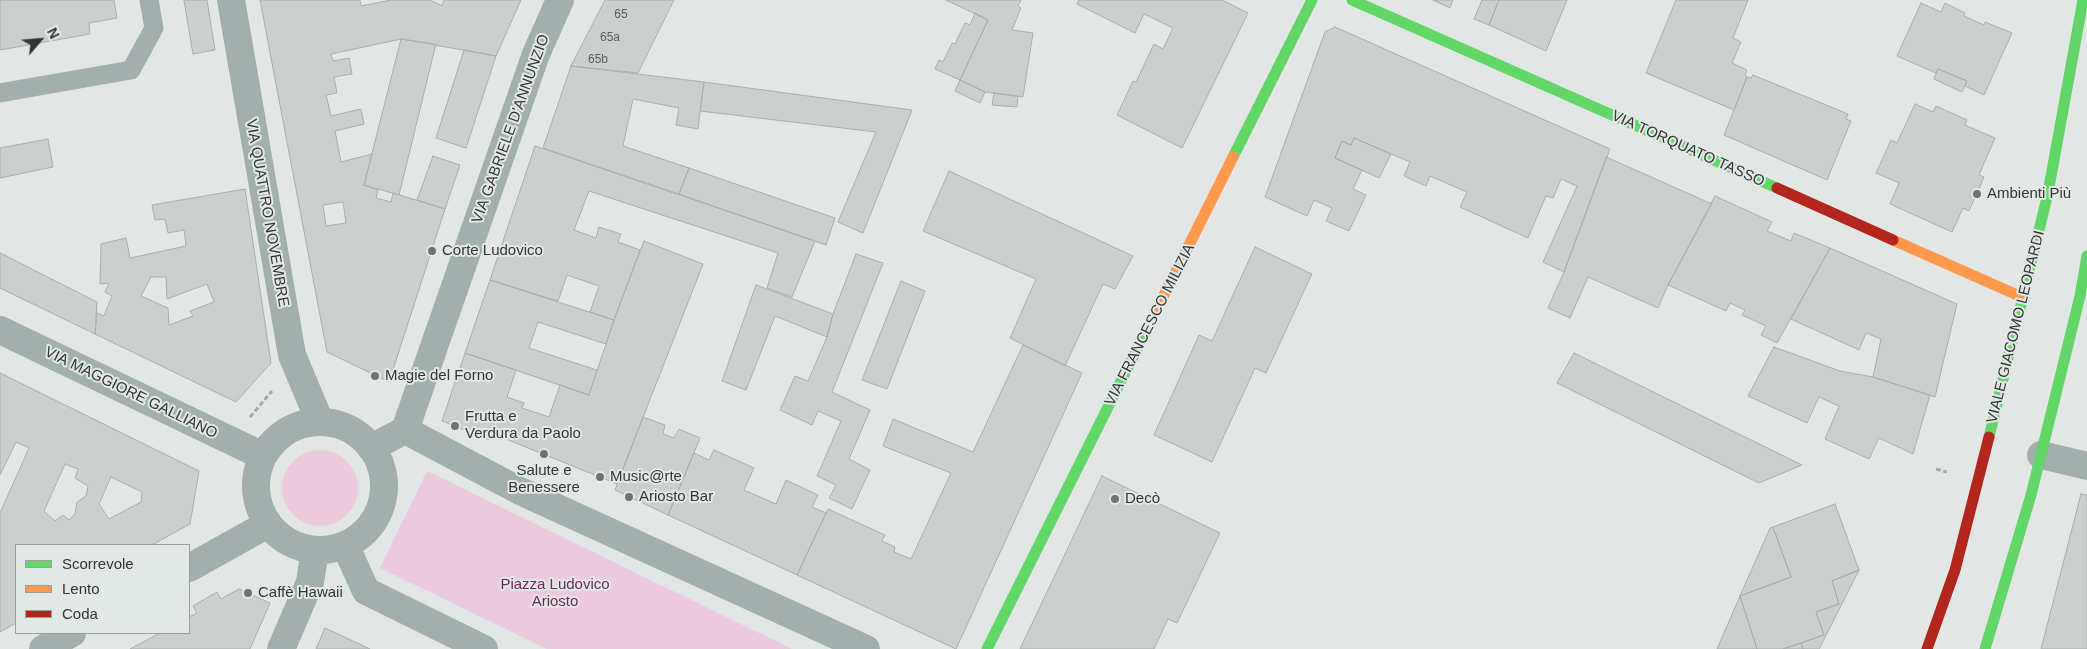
<!DOCTYPE html>
<meta charset="utf-8">
<style>
body{margin:0}
#map{position:relative;width:2087px;height:649px;overflow:hidden;background:#e2e7e5;font-family:Helvetica,sans-serif}
canvas{display:block}
.legend{position:absolute;left:15px;top:544px;width:175px;height:90px;box-sizing:border-box;background:#e1e8e6;border:1px solid #9ba09f;margin:0;padding:6px 9px;list-style:none;font-size:15px;color:#333535}
.legend li{display:flex;align-items:center;gap:10px;height:25px}
.legend b{width:25px;border:1px solid #9ba09f}
.north{position:absolute;left:15px;top:15px;width:50px;height:50px;-webkit-text-stroke:4px #e1e8e6;paint-order:stroke;rotate:63deg;font-size:14px;font-weight:700;line-height:20px;text-align:center;color:#333535}
.north::after{content:'';display:block;margin:auto;width:18px;height:22px;background:#333535;clip-path:polygon(50% 0,100% 100%,50% 72%,0 100%)}
</style>
<div id="map">
<canvas width="2087" height="649"></canvas>
<ul class="legend">
<li><b style="height:6px;background:#63d668"></b>Scorrevole</li>
<li><b style="height:6px;background:#ff974d"></b>Lento</li>
<li><b style="height:6px;background:#b3261e"></b>Coda</li>
</ul>
<div class="north">N</div>
</div>
<script>
const context = document.querySelector('canvas').getContext('2d');
context.lineJoin = 'round';
function fill(path, color) {
  context.fillStyle = color;
  context.fill(path, 'evenodd');
}
function shape(rows) {
  const path = new Path2D();
  for (const r of rows) {
    if (r.length === 3) {
      path.moveTo(r[0] + r[2], r[1]);
      path.arc(r[0], r[1], r[2], 0, 2 * Math.PI);
      continue;
    }
    path.moveTo(r[0], r[1]);
    for (let i = 2; i < r.length; i += 2) path.lineTo(r[i], r[i + 1]);
  }
  return path;
}
function strokePath(path, color, width, dash) {
  context.strokeStyle = color;
  context.lineWidth = width;
  context.lineCap = dash ? 'butt' : 'round';
  context.setLineDash(dash || []);
  context.stroke(path);
}
function label(font, color, halo, rows, align = 'center') {
  context.font = font + ' Helvetica,sans-serif';
  context.lineWidth = 4;
  context.setLineDash([]);
  context.textBaseline = 'middle';
  context.strokeStyle = halo;
  context.fillStyle = color;
  for (const [text, x, y, turn = 0] of rows) {
    context.save();
    context.translate(x, y);
    context.rotate((+turn || 0) * Math.PI / 180);
    context.textAlign = isNaN(turn) ? turn : align;
    if (halo) context.strokeText(text, 0, 0);
    context.fillText(text, 0, 0);
    context.restore();
  }
}
fill(shape([
 [320,488,38],
 [427,471,792,649,547,649,380,568]
]), '#ebcadd');
const building = shape([
 [0,0,114,0,117,18,89,23,90,34,0,50,0,0],
 [184,0,207,0,215,50,193,54,184,0],
 [260,0,360,0,361,6,391,0,430,0,442,6,444,0,521,0,496,56,401,39,331,54,333,61,349,58,352,74,334,77,337,93,326,95,331,116,361,109,364,124,335,131,341,162,372,154,364,185,378,190,376,198,391,202,393,193,445,209,389,382,327,352,260,0],
 [343,202,346,223,326,226,323,205,343,202],
 [605,0,674,0,638,73,571,66,605,0],
 [946,0,1021,0,1018,6,1021,8,1012,30,1033,33,1023,97,985,92,960,80,988,20,946,0],
 [1079,0,1222,0,1248,13,1182,148,1117,115,1133,81,1136,82,1154,44,1163,49,1173,28,1144,14,1135,33,1077,4,1079,0],
 [1433,0,1453,0,1450,8,1433,0],
 [1482,0,1499,0,1489,25,1474,19,1482,0],
 [1499,0,1567,0,1546,51,1489,25,1499,0],
 [1676,0,1748,0,1733,38,1741,42,1732,63,1747,70,1745,75,1747,77,1734,110,1646,73,1676,0],
 [1921,3,1941,12,1945,3,1965,13,1964,16,1984,25,1985,22,2012,33,1984,95,1965,86,1967,81,1938,69,1936,73,1897,56,1921,3],
 [975,13,988,20,960,80,935,69,939,60,943,62,952,43,955,44,965,23,970,25,975,13],
 [1335,27,1610,149,1564,272,1543,262,1577,186,1561,179,1553,198,1546,196,1528,238,1460,207,1467,192,1430,176,1426,186,1404,176,1410,162,1354,138,1351,145,1342,141,1335,158,1362,170,1353,189,1366,195,1349,231,1326,221,1332,208,1314,200,1307,216,1265,197,1325,32,1335,27],
 [401,39,436,44,399,195,364,185,401,39],
 [464,50,496,56,466,148,436,138,464,50],
 [571,66,704,82,698,129,676,125,679,108,633,99,623,146,689,168,679,194,543,148,571,66],
 [1938,69,1967,81,1962,92,1934,79,1938,69],
 [1753,75,1848,114,1846,119,1851,121,1827,180,1724,135,1747,77,1751,78,1753,75],
 [960,80,985,92,980,103,955,91,960,80],
 [704,82,912,110,863,233,838,222,876,132,700,111,704,82],
 [994,93,1018,96,1017,107,992,105,994,93],
 [1915,104,1933,112,1936,106,1967,120,1965,125,1995,138,1979,175,1984,177,1969,211,1963,208,1952,232,1890,204,1899,183,1876,173,1891,140,1897,143,1915,104],
 [1354,138,1391,154,1379,178,1335,158,1342,141,1351,145,1354,138],
 [48,139,53,167,0,178,0,148,48,139],
 [535,146,815,241,792,297,767,288,778,253,589,191,574,230,596,238,599,227,621,234,618,242,640,250,614,320,590,312,599,286,567,275,558,301,490,280,535,146],
 [433,156,460,165,445,209,417,200,433,156],
 [1606,157,1712,204,1668,285,1658,308,1588,277,1570,318,1548,308,1564,272,1606,157],
 [689,168,835,218,826,245,679,194,689,168],
 [949,171,1133,256,1115,289,1103,284,1065,366,1010,338,1036,279,923,231,949,171],
 [245,189,271,363,236,402,95,334,97,313,104,316,112,296,105,292,109,283,100,284,101,244,126,238,130,258,186,246,184,230,168,233,165,219,155,220,152,205,245,189],
 [151,277,166,277,167,299,207,284,214,302,190,311,193,316,169,325,168,308,141,296,151,277],
 [1715,196,1772,222,1767,231,1791,241,1794,233,1830,248,1777,343,1761,335,1766,326,1742,315,1745,310,1730,303,1726,311,1668,285,1715,196],
 [644,241,703,264,617,484,491,433,489,440,442,421,465,353,516,370,507,397,524,403,522,408,549,417,560,385,589,395,614,320,644,241],
 [1255,247,1312,274,1266,373,1255,368,1212,462,1154,435,1199,335,1212,341,1255,247],
 [1830,248,1957,304,1935,397,1873,377,1881,339,1866,333,1859,350,1791,319,1830,248],
 [0,253,97,302,95,334,0,288,0,253],
 [856,254,883,263,832,392,870,410,849,459,870,470,852,509,829,498,836,485,817,476,841,421,818,411,812,425,780,410,795,376,808,381,827,337,833,314,856,254],
 [490,280,614,320,606,344,538,322,529,348,597,370,589,395,465,353,490,280],
 [901,281,925,291,887,389,862,380,901,281],
 [756,285,833,314,827,337,775,316,746,390,722,381,756,285],
 [1023,345,1082,373,956,649,797,575,828,509,885,535,882,541,895,547,894,552,911,559,951,473,883,446,893,419,973,452,1023,345],
 [1774,347,1840,371,1873,377,1930,395,1913,454,1879,438,1869,459,1825,439,1839,406,1819,397,1807,423,1748,396,1774,347],
 [1574,353,1802,465,1759,483,1557,383,1574,353],
 [0,373,199,471,190,524,152,545,16,545,16,623,0,632,0,513,29,448,16,442,0,475,0,373],
 [65,464,78,469,75,478,88,486,86,496,77,502,75,514,69,520,63,515,55,521,44,511,65,464],
 [111,477,142,492,141,502,109,519,99,504,111,477],
 [643,417,665,425,663,434,674,438,679,429,700,438,668,515,615,490,643,417],
 [714,450,754,468,744,490,776,504,786,480,818,495,812,507,826,513,797,575,668,515,694,453,709,460,714,450],
 [1102,476,1220,533,1177,623,1168,619,1154,649,1020,649,1102,476],
 [2081,494,2087,495,2087,649,2041,649,2081,494],
 [1835,504,1859,570,1832,581,1839,604,1816,612,1824,635,1783,649,1757,649,1740,596,1791,577,1773,527,1835,504],
 [1773,527,1791,577,1740,596,1770,528,1773,527],
 [1859,570,1819,649,1803,649,1801,643,1824,635,1816,612,1839,604,1832,581,1859,570],
 [239,589,270,603,250,649,130,649,160,633,189,633,189,617,197,613,193,606,217,592,221,599,239,589],
 [1740,596,1757,649,1717,649,1740,596],
 [325,628,370,649,316,649,325,628],
 [1801,643,1803,649,1783,649,1801,643]
]);
fill(building, '#cbcfce');
strokePath(building, '#abaead', 1);
strokePath(shape([
 [250,417,272,391],
 [1936,469,1947,472]
]), '#a3acaa', 3, [5, 2.5]);
strokePath(shape([
 [0,93,131,70,154,28,149,0]
]), '#a2afac', 19);
strokePath(shape([
 [231,0,292,355,320,422],
 [0,330,263,456],
 [320,486,64],
 [405,430,536,54,560,0],
 [371,448,405,430,520,491,866,649],
 [2041,455,2087,466],
 [345,545,366,591,484,649],
 [189,568,268,524],
 [43,649,72,633],
 [281,649,310,582,315,550]
]), '#a2afac', 28);
strokePath(shape([
 [1352,0,1777,188],
 [1233,157,1312,0],
 [1989,437,2048,193,2083,0],
 [987,649,1147,329],
 [1985,649,2031,495,2080,296,2087,256]
]), '#63d668', 11);
strokePath(shape([
 [1893,240,2024,298],
 [1147,329,1233,157]
]), '#ff974d', 11);
strokePath(shape([
 [1777,188,1893,240],
 [1927,649,1955,570,1989,437]
]), '#b3261e', 11);
for (const [x, y, r, color] of [
 [1977,194,5,"#707373"],
 [432,251,5,"#707373"],
 [375,376,5,"#707373"],
 [455,426,5,"#707373"],
 [544,454,5,"#707373"],
 [600,477,5,"#707373"],
 [629,497,5,"#707373"],
 [1115,499,5,"#707373"],
 [248,593,5,"#707373"]
]) {
  const dot = new Path2D();
  dot.arc(x, y, r, 0, 2 * Math.PI);
  context.fillStyle = color;
  context.fill(dot);
  strokePath(dot, '#e1e8e6', 2);
}
label('12px', '#595c5b', null, [
 ["65",621,15],
 ["65a",610,38],
 ["65b",598,60]
]);
label('15px', '#333535', '#e1e8e6', [
 ["VIA GABRIELE D'ANNUNZIO",511,129,-70],
 ["VIA TORQUATO TASSO",1688,149,24],
 ["VIA QUATTRO NOVEMBRE",267,213,80],
 ["VIA FRANCESCO MILIZIA",1150,325,-63],
 ["VIALE GIACOMO LEOPARDI",2016,327,-76],
 ["VIA MAGGIORE GALLIANO",131,393,26]
]);
label('15px', '#333535', '#e1e8e6', [
 ["Ambienti Più",1987,194],
 ["Corte Ludovico",442,251],
 ["Magie del Forno",385,376],
 ["Frutta e",465,417],
 ["Verdura da Paolo",465,434],
 ["Salute e",544,471,"center"],
 ["Benessere",544,488,"center"],
 ["Music@rte",610,477],
 ["Ariosto Bar",639,497],
 ["Decò",1125,499],
 ["Caffè Hawaii",258,593]
], 'left');
label('15px', '#742659', '#e1e8e6', [
 ["Piazza Ludovico",555,585],
 ["Ariosto",555,602]
]);
</script>
